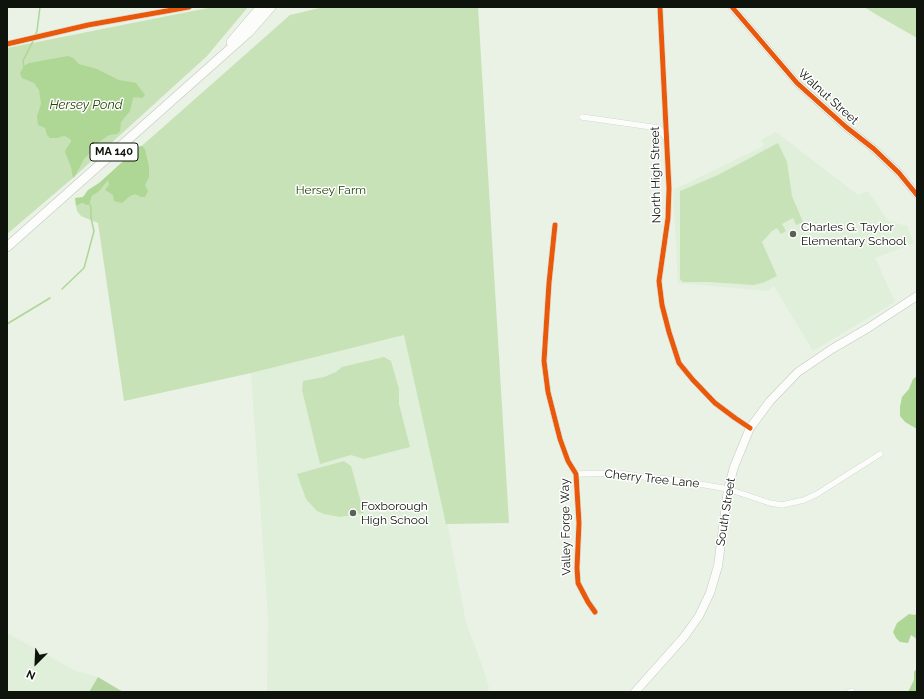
<!DOCTYPE html>
<style>
body{margin:0}
#map{position:relative;width:924px;height:699px;overflow:hidden;background:#e9f2e5;font-family:Raleway,sans-serif}
canvas{display:block}
.frame{position:absolute;inset:0;border:8px solid #0e130b;pointer-events:none}
.north{position:absolute;left:16px;top:643px;width:40px;height:40px;-webkit-text-stroke:3px #fff;paint-order:stroke;rotate:204deg;font-size:11px;font-weight:700;line-height:16px;text-align:center;color:#0e130b}
.north::after{content:'';display:block;margin:auto;width:14px;height:18px;background:#0e130b;clip-path:polygon(50% 0,100% 100%,50% 72%,0 100%)}
</style>
<div id="map">
<canvas width="924" height="699"></canvas>
<div class="frame"></div>
<div class="north">N</div>
</div>
<script>
const context = document.querySelector('canvas').getContext('2d');
context.lineJoin = 'round';
function fill(path, color) {
  context.fillStyle = color;
  context.fill(path, 'evenodd');
}
function shape(rows) {
  const path = new Path2D();
  for (const r of rows) {
    path.moveTo(r[0], r[1]);
    for (let i = 2; i < r.length; i += 2) path.lineTo(r[i], r[i + 1]);
  }
  return path;
}
function strokePath(path, color, width, dash) {
  context.strokeStyle = color;
  context.lineWidth = width;
  context.lineCap = dash ? 'butt' : 'round';
  context.setLineDash(dash || []);
  context.stroke(path);
}
function label(font, color, halo, rows, align = 'center') {
  context.font = font + ' Raleway,sans-serif';
  context.lineWidth = 3;
  context.setLineDash([]);
  context.textBaseline = 'middle';
  context.strokeStyle = halo;
  context.fillStyle = color;
  for (const [text, x, y, turn = 0] of rows) {
    context.save();
    context.translate(x, y);
    context.rotate((+turn || 0) * Math.PI / 180);
    context.textAlign = isNaN(turn) ? turn : align;
    if (halo) context.strokeText(text, 0, 0);
    context.fillText(text, 0, 0);
    context.restore();
  }
}
fill(shape([
 [776,132,858,195,868,191,888,221,907,226,914,243,875,258,895,302,813,351,774,286,767,291,678,283,673,190,764,146,761,140],
 [404,335,440,483,466,623,482,665,489,688,488,692,267,692,268,617,251,373],
 [7,633,76,671,98,677,89,692,7,692]
]), '#e0efd9');
fill(shape([
 [213,7,248,7,207,56,74,177,7,234,7,48],
 [324,7,478,7,509,523,446,524,404,335,251,373,124,401,98,223,81,216,77,211,76,206,82,203,85,205,94,194,93,189,290,15],
 [864,7,917,7,917,38,877,15],
 [778,143,787,162,792,196,803,222,796,225,793,218,782,224,786,231,781,234,777,228,772,231,762,242,777,276,765,282,754,285,709,282,683,282,680,279,680,191,718,175],
 [384,357,391,361,399,389,399,404,410,447,364,459,351,455,320,464,302,390,303,381,324,377,336,372,342,367],
 [344,461,351,466,364,513,340,517,324,514,317,511,306,499,297,474]
]), '#c7e2b7');
fill(shape([
 [98,677,123,692,89,692]
]), '#b4d5a0');
fill(shape([
 [68,56,73,58,79,64,97,69,119,80,136,83,145,95,142,98,135,97,133,98,130,111,121,122,120,131,117,134,109,135,99,142,96,147,84,159,75,176,73,178,71,167,65,152,66,149,71,142,71,140,67,137,64,136,57,138,50,138,47,135,45,128,38,125,37,116,41,104,39,90,34,83,22,78,20,73,24,66,29,63],
 [140,146,142,146,145,149,149,167,149,177,145,185,148,191,145,197,141,197,135,194,130,196,122,203,114,201,113,195,105,190,109,185,108,180,99,191,92,196,90,202,88,205,86,205,82,203,76,206,75,198,83,197,88,190,99,183],
 [917,376,917,429,905,422,900,416,900,407,902,397,909,389,913,379],
 [917,612,917,639,911,635,908,643,900,642,896,638,893,632,897,623,909,614,915,615],
 [917,668,917,692,908,692,914,680,914,672]
]), '#aed695');
strokePath(shape([
 [35,36,37,31,40,7],
 [24,67,23,61,34,39],
 [62,289,84,268,94,231,91,218,91,207,89,203],
 [7,324,50,298]
]), '#aed695', 1.5);
const minor = shape([
 [660,7,669,188,668,218,659,281,662,305,669,332,679,363,693,380,715,403,735,418,750,428],
 [7,44,88,25,189,7],
 [582,117,659,128,666,138],
 [555,225,549,283,544,361,548,392,560,439,568,461,576,474,579,523,577,568,578,583,588,602,595,612],
 [576,474,619,473,644,477,677,480,728,489,770,503,782,505,804,500,817,494,880,454],
 [849,692,852,691]
]);
const tertiary = shape([
 [732,7,797,83,846,127,874,149,899,173,917,195]
]);
const secondary = shape([
 [635,692,684,637,699,616,710,593,718,566,728,489,734,467,750,428,770,401,798,372,832,349,868,328,917,296]
]);
const primary = shape([
 [231,42,261,7],
 [7,247,249,32,271,7]
]);
strokePath(minor, '#c2c9c0', 6);
strokePath(tertiary, '#c2c9c0', 8);
strokePath(secondary, '#c2c9c0', 9);
strokePath(primary, '#c2c9c0', 10);
strokePath(minor, '#fcfdfb', 5.5);
strokePath(tertiary, '#fcfdfb', 7);
strokePath(secondary, '#fcfdfb', 8);
strokePath(primary, '#fcfdfb', 9);
strokePath(shape([
 [660,7,669,188,668,218,659,281,662,305,669,332,679,363,693,380,715,403,735,418,750,428],
 [732,7,797,83,846,127,874,149,899,173,917,195],
 [7,44,88,25,189,7],
 [555,225,549,283,544,361,548,392,560,439,568,461,576,474,579,523,577,568,578,583,588,602,595,612]
]), '#e8590c', 5);
for (const [x, y, r, color] of [
 [793,234,4,"#5b6157"],
 [353,513,4,"#5b6157"]
]) {
  const dot = new Path2D();
  dot.arc(x, y, r, 0, 2 * Math.PI);
  context.fillStyle = color;
  context.fill(dot);
  strokePath(dot, '#fff', 1.5);
}
for (const [x, y, w] of [
 [114,152,48]
]) {
  const box = new Path2D();
  box.roundRect(x - w / 2, y - 9, w, 18, 3);
  context.fillStyle = '#fff';
  context.fill(box);
  strokePath(box, '#0e130b', 1);
}
label('bold 11px', '#0e130b', null, [
 ["MA 140",114,152]
]);
label('12px', '#0e130b', '#fff', [
 ["Walnut Street",828,97,42],
 ["North High Street",656,175,-91],
 ["Cherry Tree Lane",652,479,6],
 ["South Street",726,512,-81],
 ["Valley Forge Way",566,527,-91]
]);
label('12px', '#1f4000', '#fff', [
 ["Hersey Farm",331,190]
]);
label('12px', '#0e130b', '#fff', [
 ["Charles G. Taylor",801,227],
 ["Elementary School",801,241],
 ["Foxborough",361,506],
 ["High School",361,520]
], 'left');
label('italic 13px', '#264608', '#fff', [
 ["Hersey Pond",86,105]
]);
</script>
